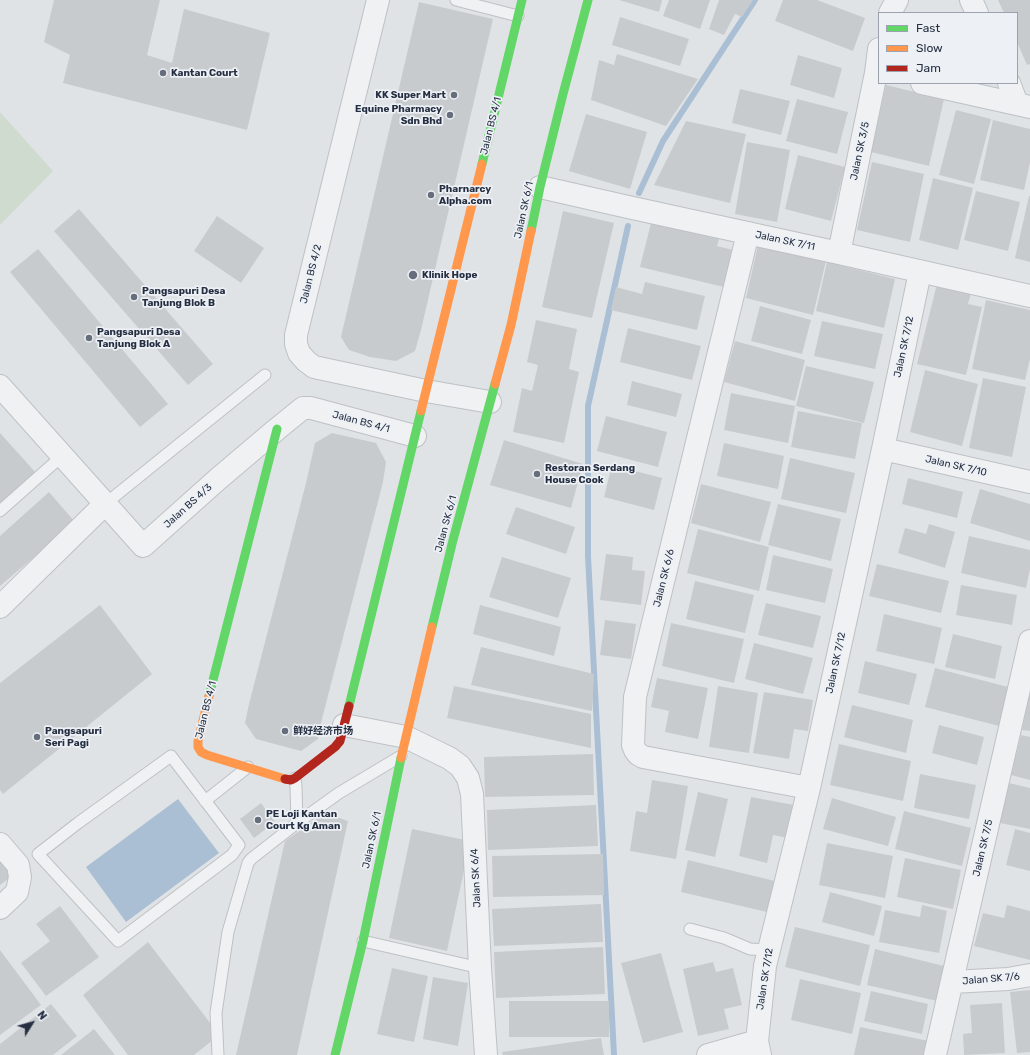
<!DOCTYPE html>
<meta charset="utf-8">
<style>
body{margin:0}
#map{position:relative;width:1030px;height:1055px;overflow:hidden;background:#e0e3e6;font-family:Rubik,sans-serif}
canvas{display:block}
.legend{position:absolute;left:878px;top:12px;width:140px;height:72px;box-sizing:border-box;background:#edf1f6;border:1px solid #9da3ae;margin:0;padding:5px 7px;list-style:none;font-size:12px;color:#252f41}
.legend li{display:flex;align-items:center;gap:8px;height:20px}
.legend b{width:20px;border:1px solid #9da3ae}
.north{position:absolute;left:12px;top:1003px;width:40px;height:40px;-webkit-text-stroke:3px #edf1f6;paint-order:stroke;rotate:53deg;font-size:11px;font-weight:700;line-height:16px;text-align:center;color:#252f41}
.north::after{content:'';display:block;margin:auto;width:14px;height:18px;background:#252f41;clip-path:polygon(50% 0,100% 100%,50% 72%,0 100%)}
</style>
<div id="map">
<canvas width="1030" height="1055"></canvas>
<ul class="legend">
<li><b style="height:5px;background:#63d668"></b>Fast</li>
<li><b style="height:5px;background:#ff974d"></b>Slow</li>
<li><b style="height:5px;background:#b3261e"></b>Jam</li>
</ul>
<div class="north">N</div>
</div>
<script>
const context = document.querySelector('canvas').getContext('2d');
context.lineJoin = 'round';
function fill(path, color) {
  context.fillStyle = color;
  context.fill(path, 'evenodd');
}
function shape(rows) {
  const path = new Path2D();
  for (const r of rows) {
    path.moveTo(r[0], r[1]);
    for (let i = 2; i < r.length; i += 2) path.lineTo(r[i], r[i + 1]);
  }
  return path;
}
function strokePath(path, color, width, dash) {
  context.strokeStyle = color;
  context.lineWidth = width;
  context.lineCap = dash ? 'butt' : 'round';
  context.setLineDash(dash || []);
  context.stroke(path);
}
function label(font, color, halo, rows, align = 'center') {
  context.font = font + ' Rubik,"Noto Sans SC",sans-serif';
  context.lineWidth = 3.5;
  context.setLineDash([]);
  context.textBaseline = 'middle';
  context.strokeStyle = halo;
  context.fillStyle = color;
  for (const [text, x, y, turn = 0] of rows) {
    context.save();
    context.translate(x, y);
    context.rotate((+turn || 0) * Math.PI / 180);
    context.textAlign = isNaN(turn) ? turn : align;
    if (halo) context.strokeText(text, 0, 0);
    context.fillText(text, 0, 0);
    context.restore();
  }
}
fill(shape([
 [0,112,53,171,0,225]
]), '#d0dbcf');
fill(shape([
 [178,799,219,853,126,922,86,867]
]), '#abbfd4');
strokePath(shape([
 [639,193,663,141,755,0],
 [614,1055,588,556,588,406,628,226]
]), '#abbfd4', 6);
fill(shape([
 [54,0,160,0,147,55,172,63,184,9,270,33,247,130,63,83,70,55,44,42],
 [619,0,662,0,659,12],
 [669,0,710,0,700,29,663,16],
 [719,0,753,0,742,17,735,14,724,35,709,29],
 [783,0,817,0,865,18,853,51,775,21],
 [998,0,1030,0,1030,64,1027,65,1017,42,1017,13,1004,13],
 [419,2,493,19,421,330,415,351,396,361,370,357,349,350,341,337],
 [620,17,689,39,680,66,612,45],
 [617,54,698,79,666,126,591,100,599,60,614,65],
 [798,55,842,68,834,98,790,85],
 [886,85,944,99,929,166,871,152],
 [740,89,790,101,781,135,732,123],
 [797,99,848,112,837,154,786,141],
 [956,110,991,119,974,184,939,175],
 [586,114,647,132,630,189,569,171],
 [993,120,1030,129,1030,162,1024,190,980,180],
 [686,121,746,134,730,203,654,185],
 [747,142,790,150,777,222,735,214],
 [798,155,845,167,831,221,785,209],
 [872,162,924,174,910,242,857,230],
 [933,178,973,188,958,250,919,240],
 [976,191,1020,202,1008,251,964,240],
 [1029,196,1030,196,1030,262,1015,258],
 [79,209,213,364,188,385,54,231],
 [563,211,614,223,592,318,542,307],
 [217,216,264,248,241,283,194,251],
 [651,223,719,239,717,246,733,250,724,287,640,267],
 [758,245,826,261,813,315,746,298],
 [38,249,168,404,140,427,10,272],
 [827,262,895,279,884,328,816,311],
 [645,282,705,296,697,330,611,310,616,287,642,294],
 [937,284,971,293,968,304,982,307,966,375,917,364],
 [986,300,1030,310,1030,359,1025,380,972,369],
 [760,306,811,320,802,354,751,341],
 [536,320,577,329,569,369,579,372,564,443,513,432,522,388,532,391,538,365,527,362],
 [822,321,883,334,875,369,814,356],
 [628,328,701,346,692,380,620,362],
 [735,341,805,360,795,401,724,382],
 [806,366,874,382,864,423,796,406],
 [925,370,978,384,962,446,910,432],
 [983,378,1026,387,1012,457,969,448],
 [632,381,682,394,676,417,627,405],
 [731,393,795,406,788,443,724,430],
 [798,411,862,423,855,459,791,447],
 [606,416,667,432,658,467,597,451],
 [0,433,37,474,0,508],
 [332,433,376,443,386,462,383,482,321,723,318,739,301,751,256,739,245,723,249,704,306,483,315,443],
 [504,440,583,464,571,508,490,485],
 [724,443,784,456,778,489,717,476],
 [790,458,855,473,846,513,781,499],
 [612,465,662,478,654,510,604,497],
 [908,478,963,492,957,518,902,504],
 [701,484,771,502,760,542,691,523],
 [980,489,1030,504,1030,541,970,523],
 [49,492,75,522,0,586,0,536],
 [778,504,841,519,831,561,768,545],
 [516,507,575,527,566,554,506,534],
 [929,524,955,532,945,568,898,553,905,528,926,534],
 [698,529,769,547,759,591,687,573],
 [969,536,1030,550,1030,569,1026,588,961,573],
 [606,554,633,557,632,570,645,571,641,605,600,600],
 [773,555,833,569,825,603,766,590],
 [502,557,571,578,558,618,489,597],
 [877,564,949,581,941,613,869,596],
 [695,581,754,595,745,633,686,619],
 [961,585,1017,595,1012,625,956,615],
 [766,603,821,616,813,648,758,635],
 [100,605,152,674,3,794,0,790,0,683],
 [480,605,561,627,554,656,473,634],
 [884,614,942,628,934,664,876,651],
 [605,620,636,624,631,659,600,655],
 [671,623,744,639,734,683,662,666],
 [953,634,1002,646,995,679,945,667],
 [754,643,813,658,803,694,745,679],
 [481,647,594,674,592,711,471,685],
 [865,661,917,674,909,705,858,693],
 [935,668,1008,687,999,726,925,707],
 [657,678,708,688,698,739,665,732,669,711,651,707],
 [454,686,591,714,591,748,447,718],
 [718,686,758,693,749,753,709,747],
 [764,692,813,700,808,731,794,729,789,759,753,753],
 [1029,696,1030,696,1030,731,1022,730],
 [852,705,913,720,906,753,844,737],
 [939,725,984,737,977,765,932,753],
 [1021,735,1030,737,1030,780,1011,775],
 [839,744,911,761,903,801,830,785],
 [593,754,594,795,485,797,484,757],
 [920,774,976,785,969,819,914,808],
 [652,780,688,786,676,859,630,851,636,811,647,813],
 [1009,783,1030,788,1030,829,1000,823],
 [698,792,728,799,715,857,685,850],
 [751,797,794,805,788,838,773,835,767,863,739,856],
 [832,798,896,817,888,846,823,829],
 [261,803,275,822,254,838,240,819],
 [596,805,598,846,488,850,487,810],
 [904,811,971,828,962,866,895,849],
 [325,813,348,821,297,1055,236,1055,285,841],
 [412,829,470,841,447,951,389,938],
 [1015,829,1030,833,1030,871,1006,865],
 [827,843,893,856,885,898,819,885],
 [603,854,604,895,493,897,492,856],
 [0,857,14,875,0,885],
 [905,858,961,870,953,909,897,897],
 [688,860,775,881,767,912,681,892],
 [830,892,882,906,874,936,822,922],
 [601,904,603,942,494,946,492,909],
 [922,905,947,911,939,953,879,942,885,910,920,917],
 [1007,905,1030,911,1030,960,974,946,983,913,1004,918],
 [60,906,99,957,46,996,21,963,50,941,36,924],
 [795,927,870,945,860,986,785,967],
 [148,942,214,1028,213,1040,194,1055,128,1055,83,995],
 [603,947,605,994,496,998,494,952],
 [875,949,944,966,937,1001,867,985],
 [0,950,41,1005,0,1035],
 [661,953,683,1032,643,1043,621,963],
 [713,962,716,972,733,968,742,1005,724,1009,729,1029,698,1036,683,969],
 [392,968,428,976,414,1042,377,1034],
 [433,977,468,983,458,1046,423,1039],
 [800,979,861,993,852,1034,791,1020],
 [1030,990,1030,1052,1017,1053,1010,992],
 [871,991,928,1004,922,1034,864,1021],
 [509,1001,609,1001,609,1037,509,1037],
 [1002,1003,1005,1053,964,1055,963,1034,972,1033,970,1005],
 [51,1004,77,1036,53,1055,0,1055,0,1044],
 [860,1027,929,1041,927,1055,854,1055],
 [94,1029,115,1055,61,1055],
 [601,1038,604,1055,503,1055,502,1052]
]), '#c8cbce');
const lane = shape([
 [456,0,518,16],
 [105,504,265,375],
 [0,511,62,456],
 [171,756,239,845,232,855,118,941,38,854,78,823,171,756],
 [295,778,296,787,297,823],
 [205,801,248,767],
 [690,929,724,938,750,949,769,950],
 [363,941,480,968],
 [218,1055,216,1013,228,932,248,863,251,859,297,823,339,793,401,756]
]);
const street = shape([
 [378,0,296,335,296,344,299,353,306,361,314,367,426,391,490,402],
 [971,0,977,13],
 [890,13,897,0],
 [922,83,1030,107],
 [1009,83,1017,104],
 [540,187,628,207,839,253,1030,296],
 [748,233,635,697,633,745,635,750,638,754,643,757,809,788],
 [839,253,876,73,879,49],
 [0,386,143,546,218,479,277,429,303,408,311,408,415,436],
 [883,449,1030,482],
 [0,607,105,504],
 [344,725,406,737,449,758,460,766,468,778,472,794,480,968,486,1055],
 [0,844,18,865,20,877,17,892,0,908],
 [952,982,1008,979,1030,975],
 [708,1055,757,1041],
 [760,1055,757,1041,765,966,809,788,883,449,920,272],
 [935,1055,1030,641]
]);
strokePath(lane, '#bec1c4', 13);
strokePath(street, '#bec1c4', 24);
strokePath(lane, '#eff1f3', 11);
strokePath(street, '#eff1f3', 22);
strokePath(shape([
 [482,164,522,0],
 [531,231,540,187,563,94,588,0],
 [432,627,453,540,495,384],
 [209,696,277,429],
 [349,706,421,411],
 [335,1055,363,941,401,758]
]), '#63d668', 9);
strokePath(shape([
 [495,384,511,325,531,231],
 [421,411,482,164],
 [209,696,198,741,198,747,201,752,207,755,285,779],
 [401,758,432,627]
]), '#ff974d', 9);
strokePath(shape([
 [285,779,291,780,295,778,335,747,340,741,349,706]
]), '#b3261e', 9);
for (const [x, y, r, color] of [
 [163,73,4,"#666e7b"],
 [454,95,4,"#666e7b"],
 [450,115,4,"#666e7b"],
 [431,195,4,"#666e7b"],
 [413,275,5,"#666e7b"],
 [134,297,4,"#666e7b"],
 [89,338,4,"#666e7b"],
 [537,474,4,"#666e7b"],
 [285,731,4,"#666e7b"],
 [37,737,4,"#666e7b"],
 [258,820,4,"#666e7b"]
]) {
  const dot = new Path2D();
  dot.arc(x, y, r, 0, 2 * Math.PI);
  context.fillStyle = color;
  context.fill(dot);
  strokePath(dot, '#edf1f6', 1.5);
}
label('bold 10px', '#252f41', '#edf1f6', [
 ["Kantan Court",171,73],
 ["KK Super Mart",446,95,"right"],
 ["Equine Pharmacy",442,109,"right"],
 ["Sdn Bhd",442,121,"right"],
 ["Pharnarcy",439,189],
 ["Alpha.com",439,201],
 ["Klinik Hope",422,275],
 ["Pangsapuri Desa",142,291],
 ["Tanjung Blok B",142,303],
 ["Pangsapuri Desa",97,332],
 ["Tanjung Blok A",97,344],
 ["Restoran Serdang",545,468],
 ["House Cook",545,480],
 ["Pangsapuri",45,731],
 ["Seri Pagi",45,743],
 ["鲜好经济市场",293,731],
 ["PE Loji Kantan",266,814],
 ["Court Kg Aman",266,826]
], 'left');
label('10px', '#252f41', '#edf1f6', [
 ["Jalan BS 4/1",491,126,-76],
 ["Jalan SK 3/5",860,151,-78],
 ["Jalan SK 6/1",524,210,-78],
 ["Jalan SK 7/11",785,241,12],
 ["Jalan BS 4/2",311,274,-76],
 ["Jalan SK 7/12",904,347,-78],
 ["Jalan BS 4/1",361,422,15],
 ["Jalan SK 7/10",956,466,13],
 ["Jalan BS 4/3",188,506,-42],
 ["Jalan SK 6/1",446,524,-75],
 ["Jalan SK 6/6",664,578,-76],
 ["Jalan SK 7/12",836,663,-78],
 ["Jalan BS 4/1",206,710,-76],
 ["Jalan SK 6/1",372,840,-78],
 ["Jalan SK 7/5",983,848,-77],
 ["Jalan SK 6/4",476,878,-93],
 ["Jalan SK 7/12",765,979,-81],
 ["Jalan SK 7/6",991,979,-5]
]);
</script>
